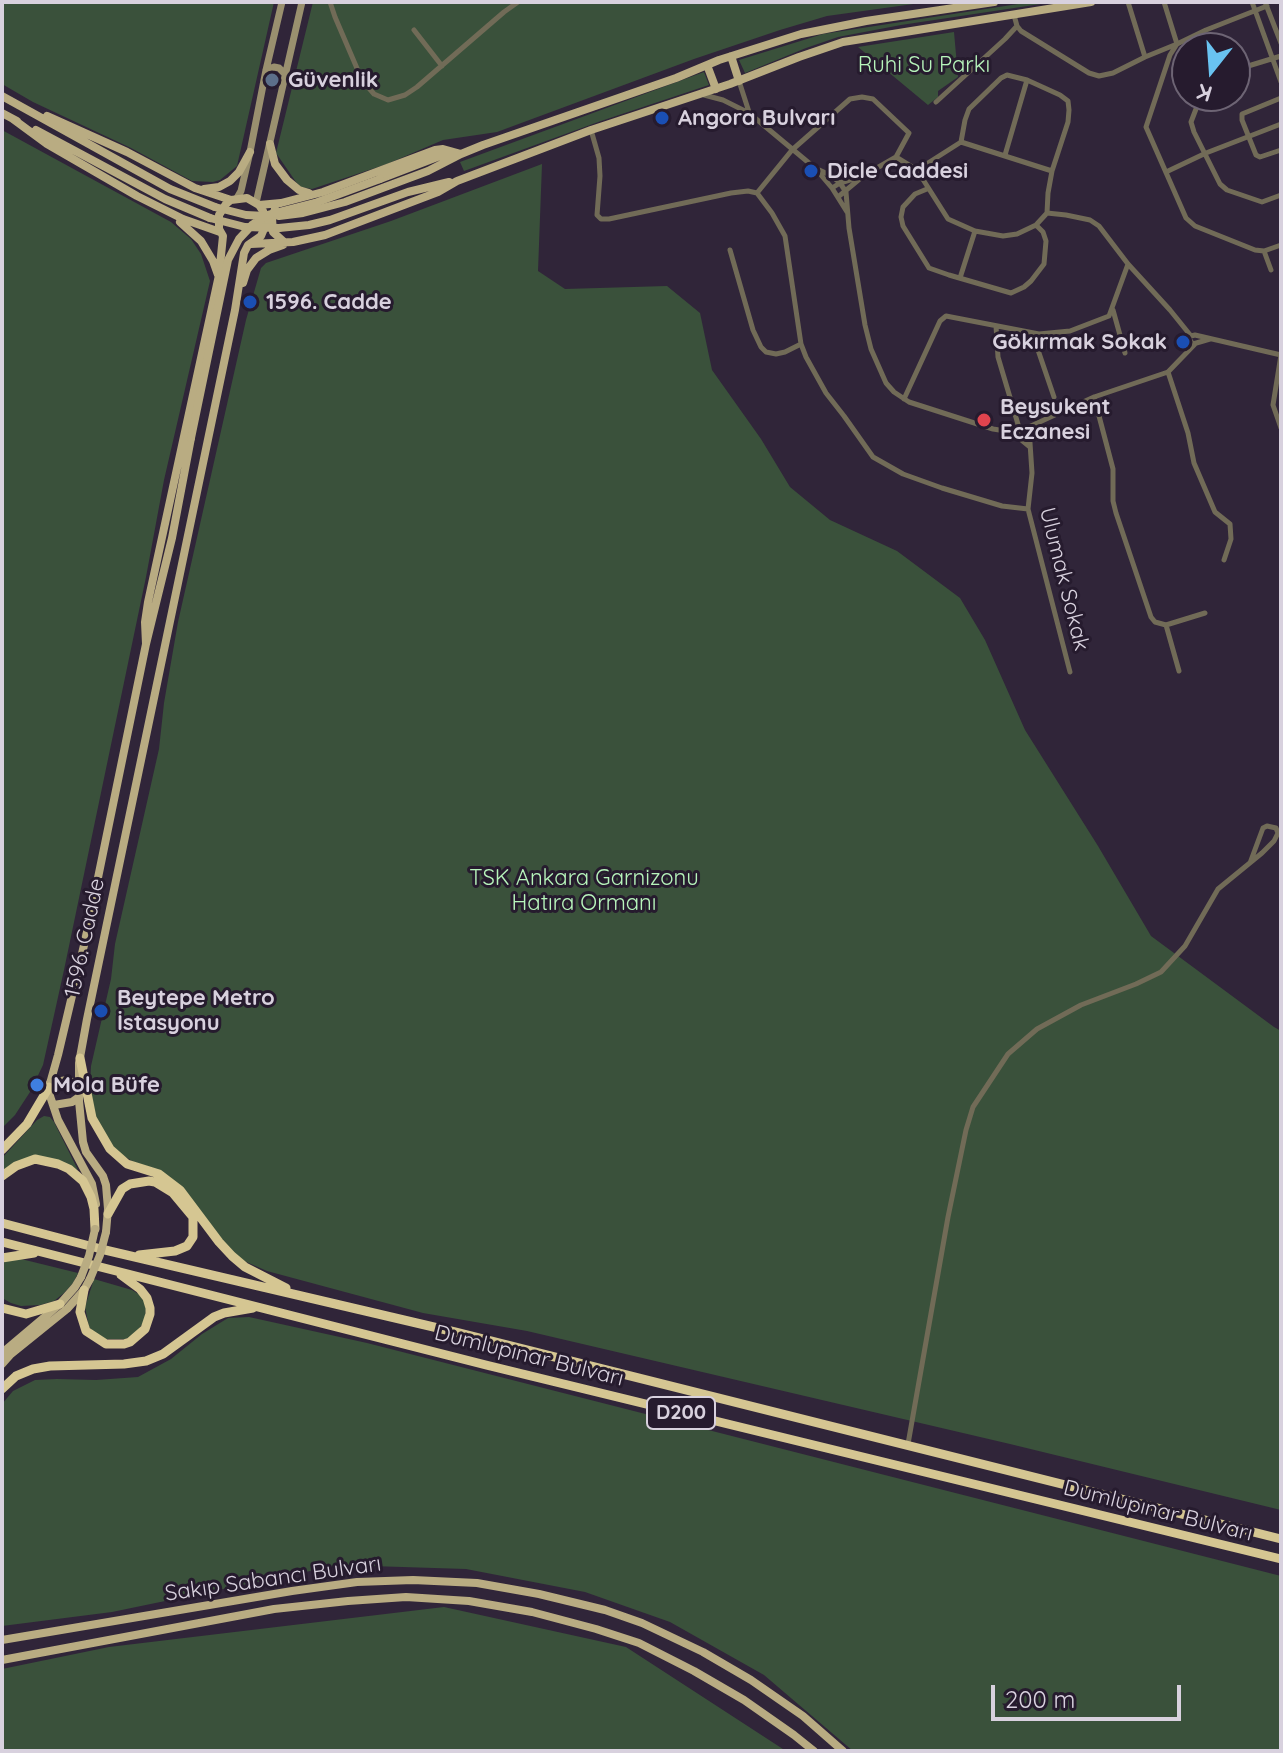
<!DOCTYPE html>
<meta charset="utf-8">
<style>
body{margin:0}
#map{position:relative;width:1283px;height:1753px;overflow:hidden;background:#302539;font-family:Quicksand,sans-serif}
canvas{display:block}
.frame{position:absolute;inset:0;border:4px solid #d8d1de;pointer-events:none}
.north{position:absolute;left:1171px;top:32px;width:80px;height:80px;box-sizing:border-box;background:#261b2e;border:2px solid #6d6474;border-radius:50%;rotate:197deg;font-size:22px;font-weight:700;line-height:32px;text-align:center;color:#d8d1de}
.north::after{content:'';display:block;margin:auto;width:28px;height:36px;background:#69c3f1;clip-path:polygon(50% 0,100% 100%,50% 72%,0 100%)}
.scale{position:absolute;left:991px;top:1685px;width:190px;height:36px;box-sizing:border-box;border:4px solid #d8d1de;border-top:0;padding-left:10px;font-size:24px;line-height:28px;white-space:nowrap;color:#d8d1de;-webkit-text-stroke:6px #261b2e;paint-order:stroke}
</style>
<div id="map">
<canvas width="1283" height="1753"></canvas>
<div class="frame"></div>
<div class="north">K</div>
<div class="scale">200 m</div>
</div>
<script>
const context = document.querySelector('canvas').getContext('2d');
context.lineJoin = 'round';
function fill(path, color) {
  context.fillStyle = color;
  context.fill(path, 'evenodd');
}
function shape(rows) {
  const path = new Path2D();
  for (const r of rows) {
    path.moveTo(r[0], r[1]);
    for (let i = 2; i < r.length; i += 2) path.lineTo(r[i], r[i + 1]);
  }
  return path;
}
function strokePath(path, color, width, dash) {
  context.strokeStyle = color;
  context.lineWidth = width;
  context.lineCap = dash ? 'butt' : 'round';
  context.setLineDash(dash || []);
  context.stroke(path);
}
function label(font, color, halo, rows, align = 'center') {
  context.font = font + ' Quicksand,sans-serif';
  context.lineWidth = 6;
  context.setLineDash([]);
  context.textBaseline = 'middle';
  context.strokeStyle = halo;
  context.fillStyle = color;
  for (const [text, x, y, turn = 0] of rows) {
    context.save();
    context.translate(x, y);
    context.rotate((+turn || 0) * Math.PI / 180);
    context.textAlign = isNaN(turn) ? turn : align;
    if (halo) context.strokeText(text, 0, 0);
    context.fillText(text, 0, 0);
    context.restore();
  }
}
fill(shape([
 [2,2,274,2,237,166,220,180,213,182,192,181,131,148,33,102,2,84],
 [313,2,928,2,827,16,780,30,694,59,497,132,443,140,387,164,312,189,301,187,296,182,276,153],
 [1031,2,1054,2,901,25,838,37,806,48,745,73,739,60,823,34],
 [954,32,958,77,938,91,938,97,928,105,858,47],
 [704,72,709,85,601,121,464,171,460,162],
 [2,130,171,222,191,239,201,254,210,281,164,480,146,577,64,970,43,1065,30,1092,15,1115,2,1128],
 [542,164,538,271,565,289,667,286,700,313,712,370,761,439,790,487,830,520,897,551,960,598,985,640,1025,730,1098,846,1151,936,1274,1027,1281,1031,1281,1510,1010,1444,527,1331,423,1313,267,1271,235,1257,188,1196,116,1151,95,1118,90,1085,91,1066,111,979,115,944,159,749,164,703,178,622,246,320,261,268,266,263,391,221],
 [44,1116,50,1117,54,1122,78,1170,66,1164,38,1157,2,1173,2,1158,37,1120],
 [17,1258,78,1273,73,1283,64,1293,54,1301,40,1305,21,1306,11,1303,2,1298,2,1264,10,1259],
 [94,1279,132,1290,140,1295,145,1302,146,1308,145,1321,133,1336,125,1339,104,1339,96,1334,89,1327,85,1307],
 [249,1317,367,1343,1281,1576,1281,1751,853,1751,764,1675,670,1622,585,1592,466,1569,339,1565,112,1612,2,1626,2,1404,13,1391,35,1380,57,1379,96,1380,138,1377,171,1359,202,1334,228,1318],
 [444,1607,626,1647,786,1751,2,1751,2,1669,109,1647]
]), '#3a513b');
strokePath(shape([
 [330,2,335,17,362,80,374,94,388,100,405,95,417,87,504,12,518,2],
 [1128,2,1145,57],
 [1252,2,1281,82],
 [1265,2,1281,43],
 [1267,6,1206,30,1177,44,1170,55,1146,127,1186,218,1195,226,1255,250,1264,251,1281,245],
 [1014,15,1017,26,1021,31,1089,73,1099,76,1113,73,1145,57,1177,44,1164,2],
 [414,30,442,66],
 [1235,70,1281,56],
 [739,81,749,112],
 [704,95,723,100,749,113,815,168,832,188,847,212],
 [1201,96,1191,122,1194,132,1220,184,1227,190,1262,202,1281,195],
 [1281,98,1242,114,1242,120,1256,155,1260,157,1281,150],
 [936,102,1005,39,1017,26],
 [591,130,599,158,600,176,597,215,601,219,609,219,731,193,748,191,757,193],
 [961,142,917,170,948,219,975,231,1003,236,1017,234,1036,225,1047,213],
 [1005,155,1027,80],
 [896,157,917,170],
 [815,168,832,176,840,183,846,192,849,228,865,325,871,349,886,383,894,392,909,402,993,429,1012,432,1020,431,1094,397,1168,372,1195,344],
 [1166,172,1206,153,1281,124],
 [927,189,915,194,903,207,901,217,903,226,929,268,949,275,1011,293,1024,287,1031,281,1044,264,1046,241,1043,232,1036,225],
 [757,193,772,213,785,236,801,344,806,357,826,393,844,416,873,457,903,474,942,488,1002,506,1028,509],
 [757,193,792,150,850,99,862,97,873,99,909,133,896,157,863,176,840,183,832,188],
 [838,197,862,177],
 [1047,213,1048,193,1052,171,1068,122,1069,110,1068,101,1060,95,1027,80,1007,75,1001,78,969,109,965,120,961,142,1052,171],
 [1047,213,1066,215,1090,220,1099,226,1128,264,1170,310,1191,336],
 [730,250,753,330,761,347,766,352,776,354,785,352,801,344],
 [1264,251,1271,270],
 [960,278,975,231],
 [1113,310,1125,353],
 [996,326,998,357,1020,431],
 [1039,334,1038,350,1054,397],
 [1191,336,1195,335,1281,355],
 [1189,339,1193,344,1210,339],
 [1281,355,1273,405,1281,428],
 [1168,372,1188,433,1194,463,1215,512,1230,524,1231,539,1224,560],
 [1094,397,1113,469,1113,501,1116,513,1151,617,1155,622,1166,625,1205,613],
 [904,399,940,321,946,316,1039,334,1070,331,1109,316,1128,264],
 [1029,428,1032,473,1028,509,1070,672],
 [1013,433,1030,447],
 [1166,625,1179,671],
 [908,1444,948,1217,966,1130,973,1107,1008,1054,1037,1029,1081,1005,1136,984,1161,972,1185,946,1218,889,1262,853,1274,841,1278,833,1276,828,1267,826,1263,828,1250,863]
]), '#716b57', 5);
strokePath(shape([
 [266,70,274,67,279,68,286,75],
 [237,198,241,191,250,152,266,70,282,2],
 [256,203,302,2]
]), '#9a906f', 7);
strokePath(shape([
 [731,56,739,81],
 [707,65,716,89],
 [2,96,170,189,215,207],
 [2,113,17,121],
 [47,116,127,152,195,188,231,200],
 [13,119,47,144,137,196,183,219,220,232],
 [36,130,165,199,210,218],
 [270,144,275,164,287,180,299,190,309,193],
 [380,179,440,156,456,154],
 [204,189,219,187,230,181,239,172,250,152],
 [259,205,281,203,323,192,435,150,443,149,461,154],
 [275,209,272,218,273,232,284,242],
 [279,216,303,213,345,202,428,171,461,154,483,145,676,78,719,60,801,34,866,21,994,2],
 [180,222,201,241,213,261,218,275],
 [279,228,309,225,330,220,408,192,449,182],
 [251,244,293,242,325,235,438,192,457,181,591,130,730,84,799,57,843,42,1091,2],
 [243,283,247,270,256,258,269,250,283,245],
 [50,1083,67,1080,79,1085],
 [54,1105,72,1102,79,1097],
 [96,1204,92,1184,58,1120,50,1096,49,1087,58,1055,85,941,146,644,172,538,191,438],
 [106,1232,108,1209,106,1185,103,1176,86,1152,83,1142,79,1101,79,1063,87,1019,235,310,244,253,248,245,261,236,266,224,263,211,259,205,247,198,231,200,226,204,219,215,219,229,223,236,219,275,148,602,145,622,146,644],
 [2,1353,60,1304,75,1287,81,1277],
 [2,1364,10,1355,67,1309,84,1290,90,1279],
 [2,1640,292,1591,357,1582,413,1580,477,1583,539,1594,605,1610,642,1623,703,1652,751,1680,803,1716,843,1751],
 [2,1660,274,1609,348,1601,406,1597,469,1601,532,1612,596,1629,639,1643,694,1671,744,1700,794,1735,814,1751]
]), '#b9ac82', 8);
strokePath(shape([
 [80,1058,92,1118,110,1149,127,1164,159,1174,180,1190,219,1242,232,1256,245,1267,286,1288],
 [2,1150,27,1124,49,1087],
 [2,1176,16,1166,35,1159,58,1164,69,1169,83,1181,91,1197,94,1209,95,1229],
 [108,1214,122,1189,130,1184,149,1181,155,1182,173,1193,193,1217,193,1237,187,1246,175,1251,139,1255],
 [2,1223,105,1250,455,1332,1281,1539],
 [2,1242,486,1365,1281,1559],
 [2,1258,34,1253],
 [84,1290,80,1312,86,1331,106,1344,124,1344,130,1342,145,1329,150,1314,150,1308,147,1298,140,1289,121,1275],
 [2,1308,26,1314,60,1304],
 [2,1389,16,1376,33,1369,50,1366,124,1364,146,1361,163,1354,214,1317,224,1313,253,1308]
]), '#d5c692', 9);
strokePath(shape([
 [215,207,246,215,266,216],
 [210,218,245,227,279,228],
 [191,438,228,260,239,239,252,225,268,215,315,203,380,179],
 [81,1277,89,1256,95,1229],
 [90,1279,100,1255,106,1232]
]), '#b9ac82', 8);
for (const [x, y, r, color] of [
 [272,80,8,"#5c6f8a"],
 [662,118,8,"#1a4fb4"],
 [811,171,8,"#1a4fb4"],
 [250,302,8,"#1a4fb4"],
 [1183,342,8,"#1a4fb4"],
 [984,420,8,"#e0444e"],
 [101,1011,8,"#1a4fb4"],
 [37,1085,8,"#3f7fe0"]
]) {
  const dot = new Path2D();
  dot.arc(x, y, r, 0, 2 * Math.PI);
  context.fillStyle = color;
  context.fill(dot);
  strokePath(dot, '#261b2e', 3);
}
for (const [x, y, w] of [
 [681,1413,68]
]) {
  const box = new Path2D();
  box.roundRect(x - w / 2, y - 16, w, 32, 6);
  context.fillStyle = '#261b2e';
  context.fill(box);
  strokePath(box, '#d8d1de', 2);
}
label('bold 20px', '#d8d1de', null, [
 ["D200",681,1413]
]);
label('22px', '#b7f5bb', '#261b2e', [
 ["Ruhi Su Parkı",924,65],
 ["TSK Ankara Garnizonu",584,878],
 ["Hatıra Ormanı",584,903]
]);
label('bold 22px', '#d8d1de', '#261b2e', [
 ["Güvenlik",288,80],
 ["Angora Bulvarı",678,118],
 ["Dicle Caddesi",827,171],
 ["1596. Cadde",266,302],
 ["Gökırmak Sokak",1167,342,"right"],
 ["Beysukent",1000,407],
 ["Eczanesi",1000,432],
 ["Beytepe Metro",117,998],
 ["İstasyonu",117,1023],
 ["Mola Büfe",53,1085]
], 'left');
label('22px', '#d8d1de', '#261b2e', [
 ["Ulumak Sokak",1064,579,76],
 ["1596. Cadde",85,938,-78],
 ["Dumlupınar Bulvarı",529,1356,14],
 ["Dumlupınar Bulvarı",1158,1511,14],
 ["Sakıp Sabancı Bulvarı",273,1579,-8]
]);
</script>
